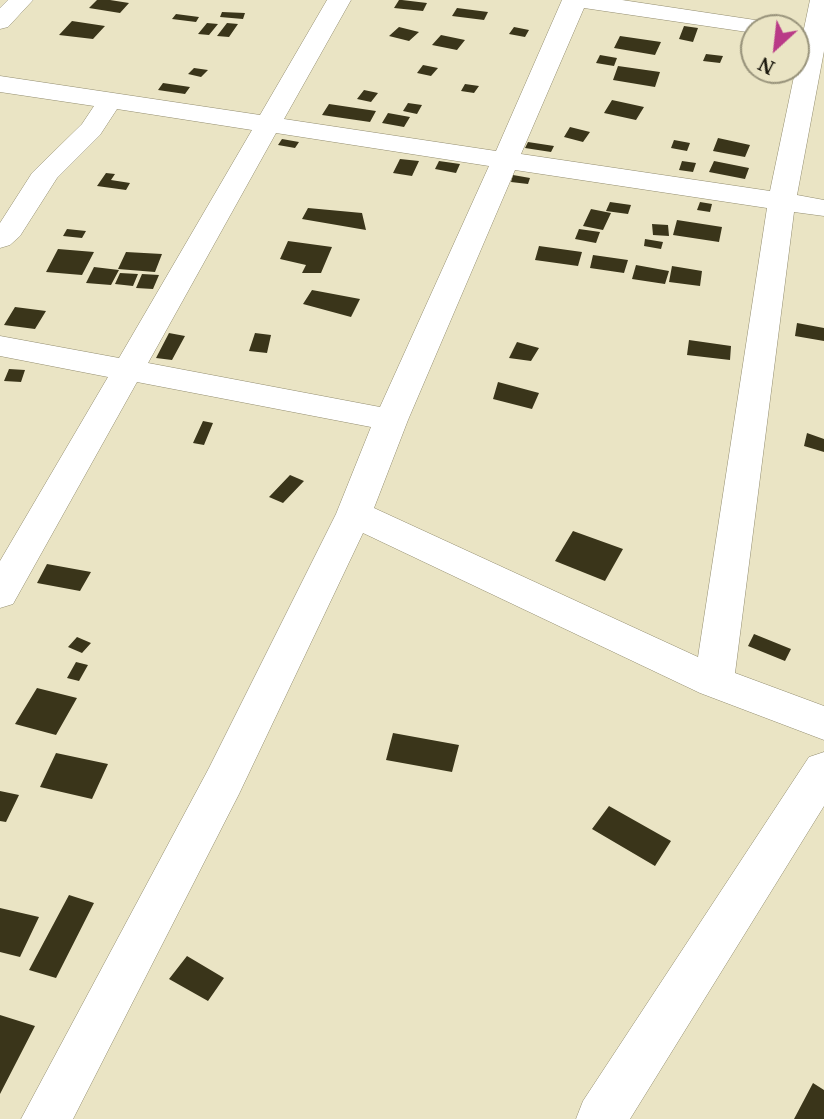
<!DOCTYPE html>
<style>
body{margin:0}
#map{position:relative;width:824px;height:1119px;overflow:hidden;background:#eae4c4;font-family:"Noto Serif",serif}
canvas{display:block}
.north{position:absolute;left:740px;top:14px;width:70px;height:70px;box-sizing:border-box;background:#eae4c4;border:2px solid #98937b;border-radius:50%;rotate:207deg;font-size:19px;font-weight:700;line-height:28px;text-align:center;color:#1c190e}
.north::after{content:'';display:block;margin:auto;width:24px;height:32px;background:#b93a87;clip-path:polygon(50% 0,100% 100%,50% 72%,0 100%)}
</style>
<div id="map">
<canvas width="824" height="1119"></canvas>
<div class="north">N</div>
</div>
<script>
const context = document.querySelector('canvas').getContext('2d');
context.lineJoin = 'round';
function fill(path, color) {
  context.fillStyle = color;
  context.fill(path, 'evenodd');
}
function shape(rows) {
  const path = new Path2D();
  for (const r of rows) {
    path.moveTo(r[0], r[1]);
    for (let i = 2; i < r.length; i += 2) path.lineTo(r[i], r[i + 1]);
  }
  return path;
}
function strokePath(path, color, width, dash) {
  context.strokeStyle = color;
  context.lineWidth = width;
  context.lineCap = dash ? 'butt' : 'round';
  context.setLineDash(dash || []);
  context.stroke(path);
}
fill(shape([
 [97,0,110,0,129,3,120,13,89,8],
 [399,0,402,0,427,3,423,11,394,8],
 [457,8,488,12,484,20,452,16],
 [222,12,245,13,243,19,220,17],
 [176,14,199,17,196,22,172,19],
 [72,21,105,26,93,39,59,35],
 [207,23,218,24,209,35,198,34],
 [227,23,238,24,229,37,217,36],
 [684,26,698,28,693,42,679,39],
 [399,27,419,32,409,41,389,36],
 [514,27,529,30,525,37,509,34],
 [441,35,465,40,457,50,432,45],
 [620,36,661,42,655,55,614,48],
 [706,54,723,56,720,63,703,61],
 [600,55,617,58,614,66,596,63],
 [423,65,438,68,431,76,417,73],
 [618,66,660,72,655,87,613,80],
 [194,68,208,70,201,77,188,74],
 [163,83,190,87,185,94,158,90],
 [465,84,479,86,474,93,461,91],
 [364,90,378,93,371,102,357,99],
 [612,100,644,107,636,120,604,113],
 [408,103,422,105,417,114,403,111],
 [329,104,376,111,370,122,322,115],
 [388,113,410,117,404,127,382,123],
 [570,127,590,132,583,142,564,137],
 [718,138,750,145,745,157,713,151],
 [282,139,299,142,295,148,278,145],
 [674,140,690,143,687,151,671,148],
 [528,142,554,146,551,152,525,148],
 [400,159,419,161,412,176,393,173],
 [439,161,460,164,456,173,435,169],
 [682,161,696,163,693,172,679,170],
 [714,161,749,168,745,179,709,172],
 [106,173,115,174,111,180,130,183,126,190,97,186],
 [513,175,530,178,528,184,511,182],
 [610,202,631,205,628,214,606,211],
 [700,202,712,204,710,212,697,210],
 [308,208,362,213,366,230,302,219],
 [591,209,611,213,603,230,583,226],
 [677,220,722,227,719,242,673,235],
 [652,224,668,225,669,236,653,235],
 [67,229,86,231,82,238,63,236],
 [579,229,600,232,596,243,575,239],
 [645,239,663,242,661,249,644,246],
 [288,241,332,247,321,273,302,273,306,265,280,259],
 [539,246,582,252,578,266,535,260],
 [58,249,94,252,82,275,46,272],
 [126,252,162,254,155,272,118,269],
 [593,255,628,260,624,273,590,268],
 [636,265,669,271,665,284,632,279],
 [672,266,702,271,700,286,669,282],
 [94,267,119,270,111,285,86,283],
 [120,273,138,274,133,286,115,284],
 [142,274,159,275,153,289,136,288],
 [312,290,360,299,351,317,303,304],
 [15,307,46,311,35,329,4,325],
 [797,323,824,328,824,341,795,336],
 [169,333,185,336,172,360,156,358],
 [255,333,271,335,267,353,249,351],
 [689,340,731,346,730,360,687,355],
 [517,342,539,348,531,361,509,358],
 [9,369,25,370,21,382,4,381],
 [498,382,539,393,532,409,493,399],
 [203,421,213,423,204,445,193,443],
 [807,433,824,439,824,452,804,446],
 [290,475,304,481,283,503,269,497],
 [573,531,623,549,605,581,555,561],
 [47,564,91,572,80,591,37,583],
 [754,634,791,649,785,661,748,646],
 [77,637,91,643,82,653,68,647],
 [76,662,88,665,79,681,67,678],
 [37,688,77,698,56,735,15,724],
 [393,733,459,745,452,772,386,760],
 [56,753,108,764,92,799,40,787],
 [0,791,19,795,6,822,0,821],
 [609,806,671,841,655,866,592,829],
 [69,895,94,903,56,978,29,970],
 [0,908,39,917,20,957,0,952],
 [187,956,224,978,208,1001,169,979],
 [0,1015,35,1026,0,1094],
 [813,1083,824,1090,824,1119,794,1119]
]), '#3a351a');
const minor = shape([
 [8,0,33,0,8,27,0,29,0,8,8,0],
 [327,0,351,0,284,119,496,151,562,0,622,0,775,23,779,28,754,28,754,33,584,8,521,154,770,191,810,0,824,0,824,51,797,195,824,200,824,216,794,212,735,673,824,706,824,740,700,693,363,533,239,794,73,1119,21,1119,209,768,336,514,371,427,137,382,13,604,0,608,0,561,108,377,0,356,0,336,119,358,252,130,117,109,100,135,57,178,20,236,10,245,0,248,0,223,32,173,82,124,94,106,0,92,0,76,260,115,327,0],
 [276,133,489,166,380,407,148,363,276,133],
 [515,170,767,208,698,657,374,508,408,420,515,170],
 [824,752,824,806,630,1119,576,1119,583,1101,809,757,824,752]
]);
strokePath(minor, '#938d70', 1);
fill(minor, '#fff');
</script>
